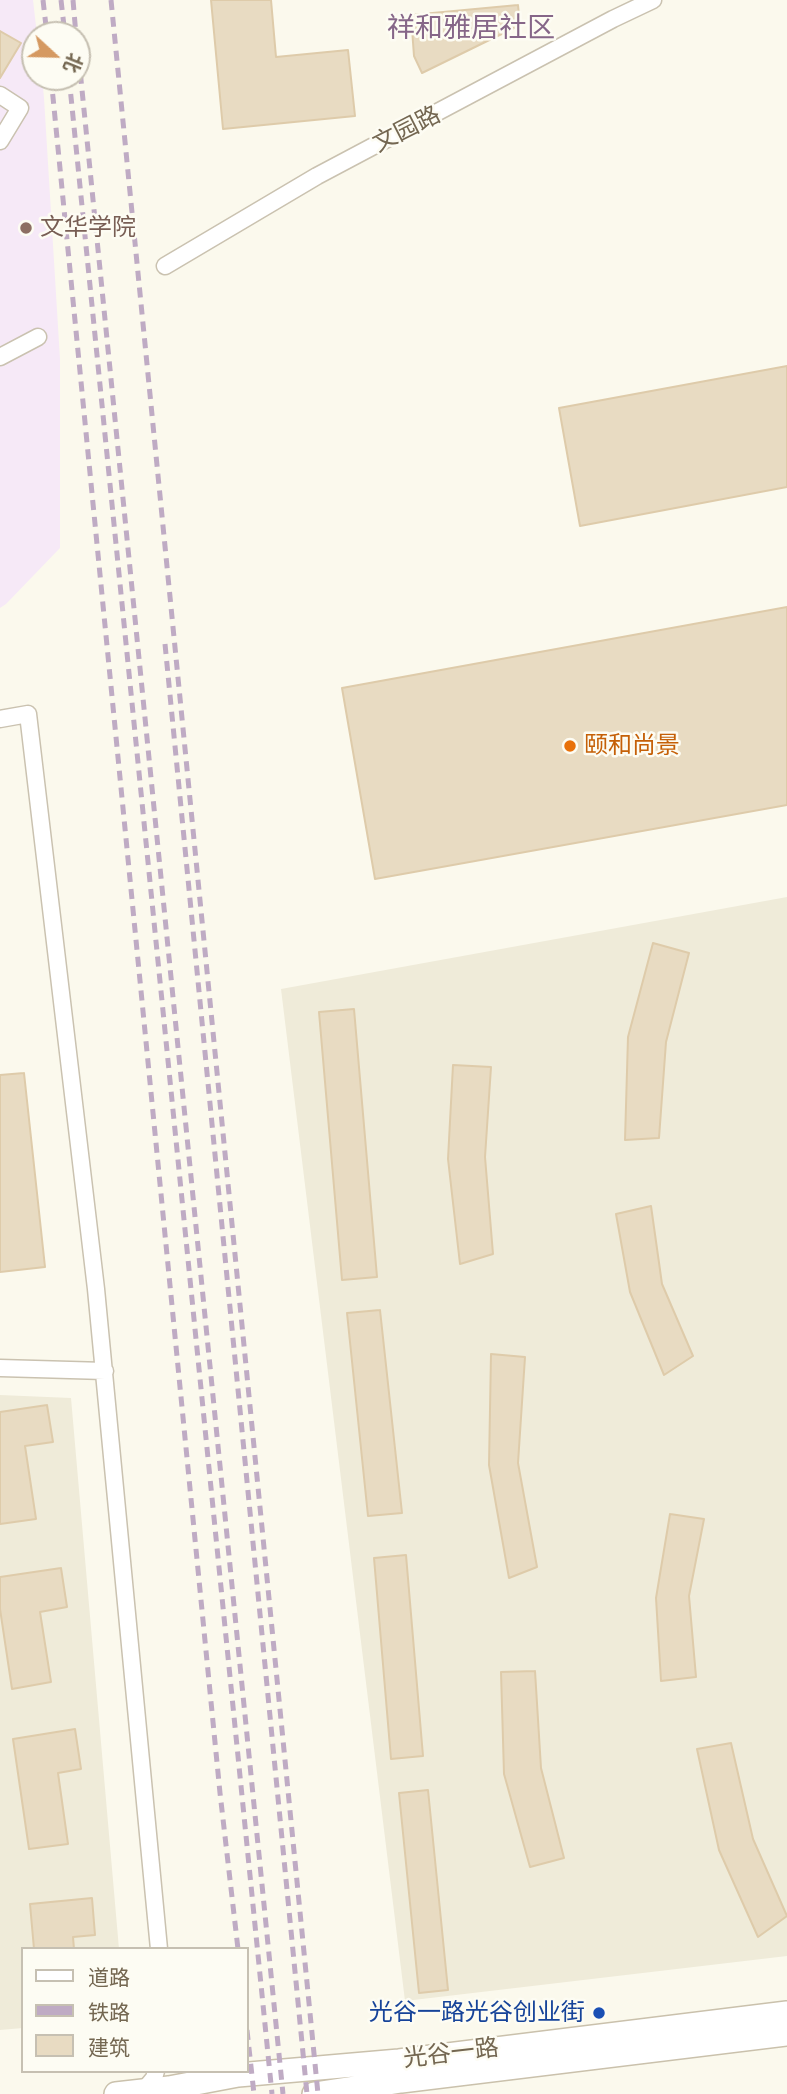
<!DOCTYPE html>
<meta charset="utf-8">
<style>
body{margin:0}
#map{position:relative;width:787px;height:2094px;overflow:hidden;background:#fbf9ed;font-family:Manrope,"Noto Sans SC",sans-serif}
canvas{display:block}
.legend{position:absolute;left:21px;top:1947px;width:228px;height:126px;box-sizing:border-box;background:#fdfcf3;border:2px solid #c6c0b2;margin:0;padding:9px 12px;list-style:none;font-size:21px;color:#746751}
.legend li{display:flex;align-items:center;gap:14px;height:35px}
.legend b{width:35px;border:2px solid #c6c0b2}
.north{position:absolute;left:21px;top:21px;width:70px;height:70px;box-sizing:border-box;background:#fdfcf3;border:2px solid #c6c0b2;border-radius:50%;rotate:112deg;font-size:19px;font-weight:700;line-height:28px;text-align:center;color:#746751}
.north::after{content:'';display:block;margin:auto;width:24px;height:32px;background:#d59961;clip-path:polygon(50% 0,100% 100%,50% 72%,0 100%)}
</style>
<div id="map">
<canvas width="787" height="2094"></canvas>
<ul class="legend">
<li><b style="height:9px;background:#fff"></b>道路</li>
<li><b style="height:9px;background:#bfabc4"></b>铁路</li>
<li><b style="height:19px;background:#e8dbc2"></b>建筑</li>
</ul>
<div class="north">北</div>
</div>
<script>
const context = document.querySelector('canvas').getContext('2d');
context.lineJoin = 'round';
function fill(path, color) {
  context.fillStyle = color;
  context.fill(path, 'evenodd');
}
function shape(rows) {
  const path = new Path2D();
  for (const r of rows) {
    path.moveTo(r[0], r[1]);
    for (let i = 2; i < r.length; i += 2) path.lineTo(r[i], r[i + 1]);
  }
  return path;
}
function strokePath(path, color, width, dash) {
  context.strokeStyle = color;
  context.lineWidth = width;
  context.lineCap = dash ? 'butt' : 'round';
  context.setLineDash(dash || []);
  context.stroke(path);
}
function label(font, color, halo, rows, align = 'center') {
  context.font = font + ' Manrope,"Noto Sans SC",sans-serif';
  context.lineWidth = 5;
  context.setLineDash([]);
  context.textBaseline = 'middle';
  context.strokeStyle = halo;
  context.fillStyle = color;
  for (const [text, x, y, turn = 0] of rows) {
    context.save();
    context.translate(x, y);
    context.rotate((+turn || 0) * Math.PI / 180);
    context.textAlign = isNaN(turn) ? turn : align;
    if (halo) context.strokeText(text, 0, 0);
    context.fillText(text, 0, 0);
    context.restore();
  }
}
fill(shape([
 [787,897,787,1956,405,2001,281,989],
 [0,1395,71,1398,119,1949,23,1949,23,2028,0,2030]
]), '#efebd9');
fill(shape([
 [0,0,33,0,37,35,35,35,35,77,42,77,44,98,60,359,60,548,6,604,0,608]
]), '#f6e9f7');
const building = shape([
 [211,0,271,0,276,57,348,50,355,116,223,129,211,0],
 [518,5,520,25,422,73,414,56,411,15,518,5],
 [0,31,21,43,0,78,0,31],
 [787,366,787,487,580,526,559,408,787,366],
 [787,607,787,805,375,879,342,688,787,607],
 [653,943,689,953,666,1042,659,1138,625,1140,628,1037,653,943],
 [354,1009,377,1277,342,1280,319,1012,354,1009],
 [453,1065,491,1067,485,1157,493,1254,460,1264,448,1159,453,1065],
 [24,1073,45,1267,0,1272,0,1075,24,1073],
 [651,1206,662,1284,693,1356,664,1375,630,1292,616,1214,651,1206],
 [380,1310,402,1513,368,1516,347,1313,380,1310],
 [491,1354,525,1357,518,1463,537,1567,509,1578,489,1465,491,1354],
 [47,1405,53,1442,25,1446,36,1519,0,1524,0,1412,47,1405],
 [670,1514,704,1519,689,1596,696,1677,661,1681,656,1598,670,1514],
 [406,1555,423,1756,391,1759,374,1558,406,1555],
 [61,1568,67,1607,40,1612,51,1682,12,1689,0,1609,0,1577,61,1568],
 [535,1671,541,1768,564,1858,530,1867,504,1774,501,1672,535,1671],
 [75,1729,81,1769,58,1773,68,1844,29,1849,13,1739,75,1729],
 [731,1743,753,1839,787,1916,758,1937,719,1850,697,1749,731,1743],
 [428,1790,448,1990,419,1993,399,1793,428,1790],
 [92,1898,95,1935,73,1937,74,1949,34,1949,30,1904,92,1898]
]);
fill(building, '#e8dbc2');
strokePath(building, '#decbaa', 2);
const street = shape([
 [0,95,20,108,0,141],
 [165,266,317,176,613,19,653,0],
 [0,357,38,337],
 [0,719,28,714,96,1289,159,1949],
 [0,1368,105,1371],
 [144,2090,154,2078,156,2071]
]);
const secondary = shape([
 [116,2094,169,2088,238,2075,399,2061,787,2013],
 [314,2094,401,2081,787,2034]
]);
strokePath(street, '#cac2b0', 19);
strokePath(secondary, '#cac1ac', 26);
strokePath(street, '#fff', 16);
strokePath(secondary, '#fff', 23);
strokePath(shape([
 [43,0,47,35],
 [61,0,65,35],
 [73,0,76,35],
 [111,0,318,2094],
 [77,40,283,2094],
 [51,77,220,1793,238,1949],
 [69,77,272,2094],
 [165,644,307,2094],
 [247,2030,254,2094]
]), '#bfabc4', 5, [10, 7]);
for (const [x, y, r, color] of [
 [26,228,7,"#8d6e63"],
 [570,746,7,"#e8710a"],
 [599,2013,7,"#1a4fb4"]
]) {
  const dot = new Path2D();
  dot.arc(x, y, r, 0, 2 * Math.PI);
  context.fillStyle = color;
  context.fill(dot);
  strokePath(dot, '#fdfcf3', 2.5);
}
label('24px', '#746751', '#fdfcf3', [
 ["文园路",407,130,-27],
 ["光谷一路",451,2054,-7]
]);
label('24px', '#785e54', '#fdfcf3', [
 ["文华学院",40,228]
], 'left');
label('24px', '#c56008', '#fdfcf3', [
 ["颐和尚景",584,746]
], 'left');
label('24px', '#164399', '#fdfcf3', [
 ["光谷一路光谷创业街",585,2013]
], 'right');
label('28px', '#866688', '#fdfcf3', [
 ["祥和雅居社区",471,29]
]);
</script>
